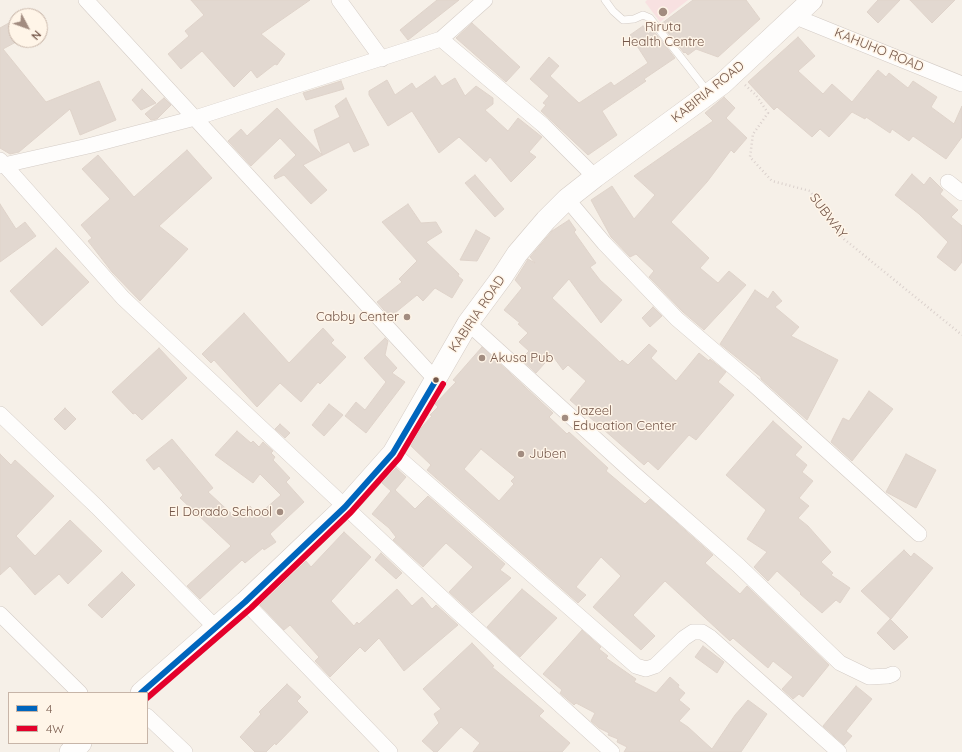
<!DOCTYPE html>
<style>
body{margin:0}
#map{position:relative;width:962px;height:752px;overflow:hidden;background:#f6f0e8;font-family:Quicksand,sans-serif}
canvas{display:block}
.legend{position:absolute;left:8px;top:692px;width:140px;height:52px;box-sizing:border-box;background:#fff5e8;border:1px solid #c7b5a8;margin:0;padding:5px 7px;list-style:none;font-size:12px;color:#745648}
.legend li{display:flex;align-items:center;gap:8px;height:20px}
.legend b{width:20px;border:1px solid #c7b5a8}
.north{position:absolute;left:8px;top:8px;width:40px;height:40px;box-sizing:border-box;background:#fff5e8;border:1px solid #c7b5a8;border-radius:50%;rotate:131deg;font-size:11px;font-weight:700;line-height:16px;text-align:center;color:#745648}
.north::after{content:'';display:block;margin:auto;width:14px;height:18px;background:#a28c80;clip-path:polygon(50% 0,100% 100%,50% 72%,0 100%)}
</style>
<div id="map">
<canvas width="962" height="752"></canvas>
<ul class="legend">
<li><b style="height:5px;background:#0065bd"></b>4</li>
<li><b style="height:5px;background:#e4002b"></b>4W</li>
</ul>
<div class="north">N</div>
</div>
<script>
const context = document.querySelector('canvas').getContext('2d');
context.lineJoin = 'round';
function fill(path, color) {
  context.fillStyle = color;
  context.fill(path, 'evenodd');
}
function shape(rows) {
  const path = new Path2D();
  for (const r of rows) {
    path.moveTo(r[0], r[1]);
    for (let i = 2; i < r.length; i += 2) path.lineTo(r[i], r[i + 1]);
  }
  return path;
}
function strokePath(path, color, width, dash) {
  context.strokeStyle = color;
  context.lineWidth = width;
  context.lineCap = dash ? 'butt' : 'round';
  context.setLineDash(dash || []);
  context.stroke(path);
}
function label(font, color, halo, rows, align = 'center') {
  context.font = font + ' Quicksand,sans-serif';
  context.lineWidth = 3;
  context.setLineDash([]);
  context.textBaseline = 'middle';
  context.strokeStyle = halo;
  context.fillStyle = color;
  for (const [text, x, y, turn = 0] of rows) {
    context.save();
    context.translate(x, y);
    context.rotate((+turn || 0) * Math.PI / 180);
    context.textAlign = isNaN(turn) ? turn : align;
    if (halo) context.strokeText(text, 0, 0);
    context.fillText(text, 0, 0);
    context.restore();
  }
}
fill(shape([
 [647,0,688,0,660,22,645,2]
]), '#f8e1e1');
const building = shape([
 [191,0,310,0,261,34,285,54,277,65,275,64,257,78,251,70,234,87,202,51,181,69,168,54,189,36,185,31,204,15,191,0],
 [437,0,459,0,408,40,400,30,437,0],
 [693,0,746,0,760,19,718,57,696,49,688,55,685,52,684,53,661,24,693,0],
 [878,0,900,0,878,23,867,12,878,0],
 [910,0,955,0,932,23,910,0],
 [16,19,16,42,3,49,46,102,99,81,116,120,80,135,70,109,19,152,10,154,0,148,0,28,16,19],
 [472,23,520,67,506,82,456,38,472,23],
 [643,26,648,34,653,30,675,58,644,79,646,81,602,111,617,135,588,155,541,111,546,105,543,103,549,96,530,79,549,57,559,66,550,76,579,103,611,82,614,86,648,63,630,35,643,26],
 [798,37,815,56,798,71,823,94,832,84,852,102,878,70,886,77,889,73,908,88,913,81,937,97,931,107,954,124,962,106,962,137,946,159,913,136,909,141,892,129,890,133,866,117,865,119,852,112,829,137,820,129,812,137,777,107,774,110,748,82,798,37],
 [435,76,442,86,455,78,465,96,476,86,493,98,493,104,485,110,508,131,518,118,542,137,529,152,536,157,511,182,490,157,486,162,459,137,439,153,412,111,388,126,369,95,369,91,387,80,395,95,412,83,416,89,435,76],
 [341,81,344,89,306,100,303,93,341,81],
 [142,89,156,103,141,110,132,100,142,89],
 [724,97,735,108,726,118,747,138,734,153,731,150,707,182,671,222,709,258,700,268,718,283,729,271,746,285,704,330,683,312,649,277,654,271,636,254,630,257,611,237,591,200,612,186,634,219,655,195,634,176,713,121,705,113,724,97],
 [164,98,171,105,157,119,151,120,145,114,164,98],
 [346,98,369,145,354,152,349,142,303,165,327,190,311,204,284,175,275,179,274,176,296,155,280,138,251,166,228,141,241,129,247,136,277,108,322,155,314,130,340,117,335,106,346,98],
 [187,150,212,178,159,226,188,249,140,301,112,272,88,241,92,238,81,225,110,199,82,169,98,155,134,197,187,150],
 [912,174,924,185,930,177,943,190,940,194,958,210,951,217,962,226,962,262,955,271,937,257,948,242,919,214,895,195,912,174],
 [475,175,504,209,495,217,465,183,475,175],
 [0,204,16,229,25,222,36,236,0,262,0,204],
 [408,204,421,223,436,222,442,232,426,242,459,274,458,276,463,280,452,298,435,288,423,301,417,295,390,317,377,302,402,282,399,279,417,261,382,222,408,204],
 [569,220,576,230,574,232,596,263,590,267,600,280,622,300,601,323,569,279,552,298,620,362,622,360,628,365,649,344,657,351,651,358,676,381,699,353,709,361,710,359,726,372,718,382,734,395,696,440,689,435,658,470,648,461,644,465,570,400,586,381,568,365,563,370,552,355,536,373,521,359,529,351,519,342,528,333,518,324,520,323,504,310,522,288,515,280,527,261,528,259,535,263,530,257,552,231,569,220],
 [476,230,490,238,477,261,460,260,476,230],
 [56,248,89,282,42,326,10,291,56,248],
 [755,290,768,299,773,291,782,301,775,307,799,327,791,336,838,360,807,420,761,379,761,377,720,344,755,290],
 [653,307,662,316,650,327,642,318,653,307],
 [244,313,289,363,323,328,334,340,331,343,346,357,320,384,318,382,301,402,280,383,257,407,214,360,211,363,202,354,244,313],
 [385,338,388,341,385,355,397,368,392,373,405,382,366,433,345,416,356,402,365,410,386,382,364,358,385,338],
 [482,347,553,413,549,417,567,434,569,432,608,468,606,471,645,504,650,499,713,555,705,563,740,594,747,586,829,665,803,697,799,694,793,699,782,689,793,677,773,661,768,668,733,638,730,641,665,581,633,615,655,636,641,650,593,607,621,576,601,557,576,587,586,595,578,603,427,470,431,465,411,446,421,428,432,416,430,415,438,407,435,404,456,382,453,380,482,347],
 [481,449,515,477,511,481,514,484,499,501,464,469,481,449],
 [159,348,187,378,142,420,135,413,133,414,112,392,159,348],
 [869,391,893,409,852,461,831,442,843,418,849,421,869,391],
 [329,404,343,415,324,436,312,425,329,404],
 [65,408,76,419,65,430,54,419,65,408],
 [773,421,802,447,795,455,807,465,802,472,813,481,799,498,809,506,798,518,808,526,831,552,821,562,833,573,831,575,850,588,840,603,836,600,822,613,800,594,801,593,777,571,768,581,754,567,767,552,747,539,766,510,726,475,773,421],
 [280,424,290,433,285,438,275,429,280,424],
 [237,431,251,443,253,441,259,447,263,442,273,451,271,453,275,457,273,460,290,478,286,482,304,502,270,534,276,542,264,550,263,548,245,563,242,560,200,599,187,586,231,546,180,498,183,495,159,466,154,470,146,460,172,439,213,488,208,492,235,517,250,506,257,516,281,495,260,474,253,483,215,455,237,431],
 [0,454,11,465,15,460,54,496,16,536,35,556,70,520,102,551,68,584,59,574,35,595,10,566,0,575,0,454],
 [906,454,936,470,916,508,886,492,906,454],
 [396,468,406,477,395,490,415,509,428,496,505,564,500,570,511,578,472,613,449,592,473,567,446,543,423,567,393,540,396,537,389,528,372,514,391,491,382,483,396,468],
 [344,532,371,557,331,601,354,626,357,622,359,624,397,589,412,606,422,597,432,609,436,605,458,625,404,671,379,638,365,652,360,647,330,677,315,661,319,657,290,625,284,630,260,605,306,561,311,567,344,532],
 [904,550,911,557,914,553,933,568,891,619,861,591,904,550],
 [381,553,402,573,396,579,375,560,381,553],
 [122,572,135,585,102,618,88,605,122,572],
 [522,589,557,618,520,657,487,627,522,589],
 [890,619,908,637,894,650,877,633,890,619],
 [582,630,601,647,599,649,608,656,606,658,636,679,634,682,656,693,670,677,679,685,678,687,685,693,679,700,690,709,679,721,688,727,712,749,735,715,748,700,767,714,741,752,624,752,627,747,617,742,618,739,608,735,609,733,599,728,591,721,595,713,576,703,574,705,560,693,562,690,543,674,582,630],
 [472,643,494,666,492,667,544,711,539,716,570,743,562,752,473,752,480,743,461,727,437,752,434,752,422,741,439,723,434,714,441,709,423,689,472,643],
 [703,646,724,662,717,673,695,657,703,646],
 [287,684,301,697,297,701,308,712,276,745,275,743,266,752,255,752,240,737,261,714,259,712,287,684],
 [856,686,872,699,846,731,852,736,844,745,823,726,856,686]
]);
fill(building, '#e2d8d0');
strokePath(building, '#dfd3ca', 1);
const lane = shape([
 [605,0,613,11,623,20,634,19,643,15,650,18,708,92]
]);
const street = shape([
 [86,0,436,380],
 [339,0,382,59],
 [796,17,962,84],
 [441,39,543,125,595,177],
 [0,160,123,298,453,608,612,752],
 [0,166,88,146,195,118,441,39,485,0],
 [948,182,962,193],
 [567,199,604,243,677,319,752,383,919,534],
 [468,323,632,472,738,565,840,663,869,677,888,676,893,674],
 [0,414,97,507,215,627],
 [393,453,636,666,646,669,655,666,684,638,693,632,702,632,710,637,839,752],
 [245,602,390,752],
 [0,614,80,693],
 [147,716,185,752]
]);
const secondary = shape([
 [141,693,245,602,308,542,345,507,393,453,468,323,502,277,517,254,546,220,567,199,595,177,722,84,812,0],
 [70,752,81,743]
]);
strokePath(lane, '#d4ccc6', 8);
strokePath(street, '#d4ccc6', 16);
strokePath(secondary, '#d5ccc5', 22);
strokePath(shape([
 [745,85,756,95,768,113,753,134,750,157,772,181,810,191,844,239,962,335]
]), '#dad0cc', 2.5, [1, 3]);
strokePath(lane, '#fefdfc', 7);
strokePath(street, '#fefdfc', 15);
strokePath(secondary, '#fefdfc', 21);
strokePath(shape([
 [141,693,245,602,345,507,393,453,436,380]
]), '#0065bd', 6);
strokePath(shape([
 [147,698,251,608,351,512,399,458,443,384]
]), '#e4002b', 6);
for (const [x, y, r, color] of [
 [663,12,5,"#a28c80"],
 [407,317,4,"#a28c80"],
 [482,358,4,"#a28c80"],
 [436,380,3.5,"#745648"],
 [565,418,4,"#a28c80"],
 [521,454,4,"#a28c80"],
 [280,512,4,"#a28c80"]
]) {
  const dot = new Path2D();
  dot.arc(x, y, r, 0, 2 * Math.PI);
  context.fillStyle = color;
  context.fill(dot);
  strokePath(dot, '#fff5e8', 1.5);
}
label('13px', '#745648', '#fff5e8', [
 ["Riruta",663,27,"center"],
 ["Health Centre",663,42,"center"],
 ["Cabby Center",399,317,"right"],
 ["Akusa Pub",490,358],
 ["Jazeel",573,411],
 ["Education Center",573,426],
 ["Juben",529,454],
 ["El Dorado School",272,512,"right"]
], 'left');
label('13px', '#745648', '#fff5e8', [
 ["KAHUHO ROAD",879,50,22],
 ["KABIRIA ROAD",708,92,-39],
 ["SUBWAY",828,216,53],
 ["KABIRIA ROAD",477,314,-56]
]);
</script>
